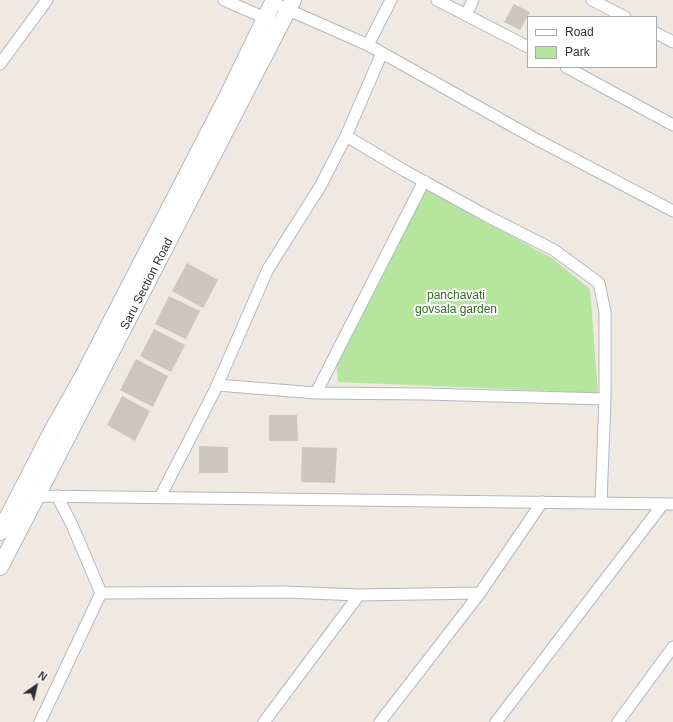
<!DOCTYPE html>
<style>
body{margin:0}
#map{position:relative;width:673px;height:722px;overflow:hidden;background:#efe9e1;font-family:Arial,sans-serif}
canvas{display:block}
.legend{position:absolute;left:527px;top:16px;width:130px;height:52px;box-sizing:border-box;background:#fff;border:1px solid #ababab;margin:0;padding:5px 7px;list-style:none;font-size:12px;color:#2e2e2e}
.legend li{display:flex;align-items:center;gap:8px;height:20px}
.legend b{width:20px;border:1px solid #ababab}
.north{position:absolute;left:16px;top:666px;width:40px;height:40px;-webkit-text-stroke:3px #fff;paint-order:stroke;rotate:34deg;font-size:11px;font-weight:700;line-height:16px;text-align:center;color:#2e2e2e}
.north::after{content:'';display:block;margin:auto;width:14px;height:18px;background:#2e2e2e;clip-path:polygon(50% 0,100% 100%,50% 72%,0 100%)}
</style>
<div id="map">
<canvas width="673" height="722"></canvas>
<ul class="legend">
<li><b style="height:5px;background:#fff"></b>Road</li>
<li><b style="height:11px;background:#b6e59e"></b>Park</li>
</ul>
<div class="north">N</div>
</div>
<script>
const context = document.querySelector('canvas').getContext('2d');
context.lineJoin = 'round';
function fill(path, color) {
  context.fillStyle = color;
  context.fill(path, 'evenodd');
}
function shape(rows) {
  const path = new Path2D();
  for (const r of rows) {
    path.moveTo(r[0], r[1]);
    for (let i = 2; i < r.length; i += 2) path.lineTo(r[i], r[i + 1]);
  }
  return path;
}
function strokePath(path, color, width, dash) {
  context.strokeStyle = color;
  context.lineWidth = width;
  context.lineCap = dash ? 'butt' : 'round';
  context.setLineDash(dash || []);
  context.stroke(path);
}
function label(font, color, halo, rows, align = 'center') {
  context.font = font + ' Arial,sans-serif';
  context.lineWidth = 4;
  context.setLineDash([]);
  context.textBaseline = 'middle';
  context.strokeStyle = halo;
  context.fillStyle = color;
  for (const [text, x, y, turn = 0] of rows) {
    context.save();
    context.translate(x, y);
    context.rotate((+turn || 0) * Math.PI / 180);
    context.textAlign = isNaN(turn) ? turn : align;
    if (halo) context.strokeText(text, 0, 0);
    context.fillText(text, 0, 0);
    context.restore();
  }
}
fill(shape([
 [427,190,552,258,590,289,598,393,338,382,336,357,354,303]
]), '#b6e59e');
fill(shape([
 [514,4,530,12,520,30,504,22],
 [187,263,218,280,203,308,172,291],
 [169,296,200,311,186,339,155,324],
 [154,329,185,345,171,372,140,356],
 [136,359,168,376,153,407,120,390],
 [122,396,150,411,135,441,107,425],
 [269,415,297,415,298,441,269,441],
 [199,446,228,447,228,473,199,473],
 [302,447,337,448,335,483,301,482]
]), '#cbc7bf');
const street = shape([
 [224,0,272,21],
 [437,0,528,47],
 [592,0,625,17],
 [282,7,368,45,532,137,673,211],
 [466,15,473,0],
 [656,33,673,42],
 [368,45,391,0],
 [0,64,47,0],
 [566,67,673,125],
 [346,136,405,171,487,216,554,250,599,283,605,312,605,399,601,503],
 [217,385,316,393,425,394,605,399],
 [316,393,424,181],
 [32,496,673,504],
 [57,496,72,525,101,593],
 [160,497,215,390,268,269,321,185,346,136,382,53],
 [40,722,101,593,285,592,359,595,480,593],
 [264,722,359,595],
 [380,722,480,593,542,502],
 [496,722,663,504],
 [618,722,673,647]
]);
const secondary = shape([
 [0,532,51,433,83,376,227,97,274,0],
 [0,567,293,0]
]);
strokePath(street, '#b4b7c1', 13);
strokePath(secondary, '#b4b7c1', 18);
strokePath(street, '#fff', 11);
strokePath(secondary, '#fff', 16);
label('12px', '#2e2e2e', '#fff', [
 ["Saru Section Road",147,284,-63]
]);
label('12px', '#2c6e1b', '#fff', [
 ["panchavati",456,296],
 ["govsala garden",456,310]
]);
</script>
